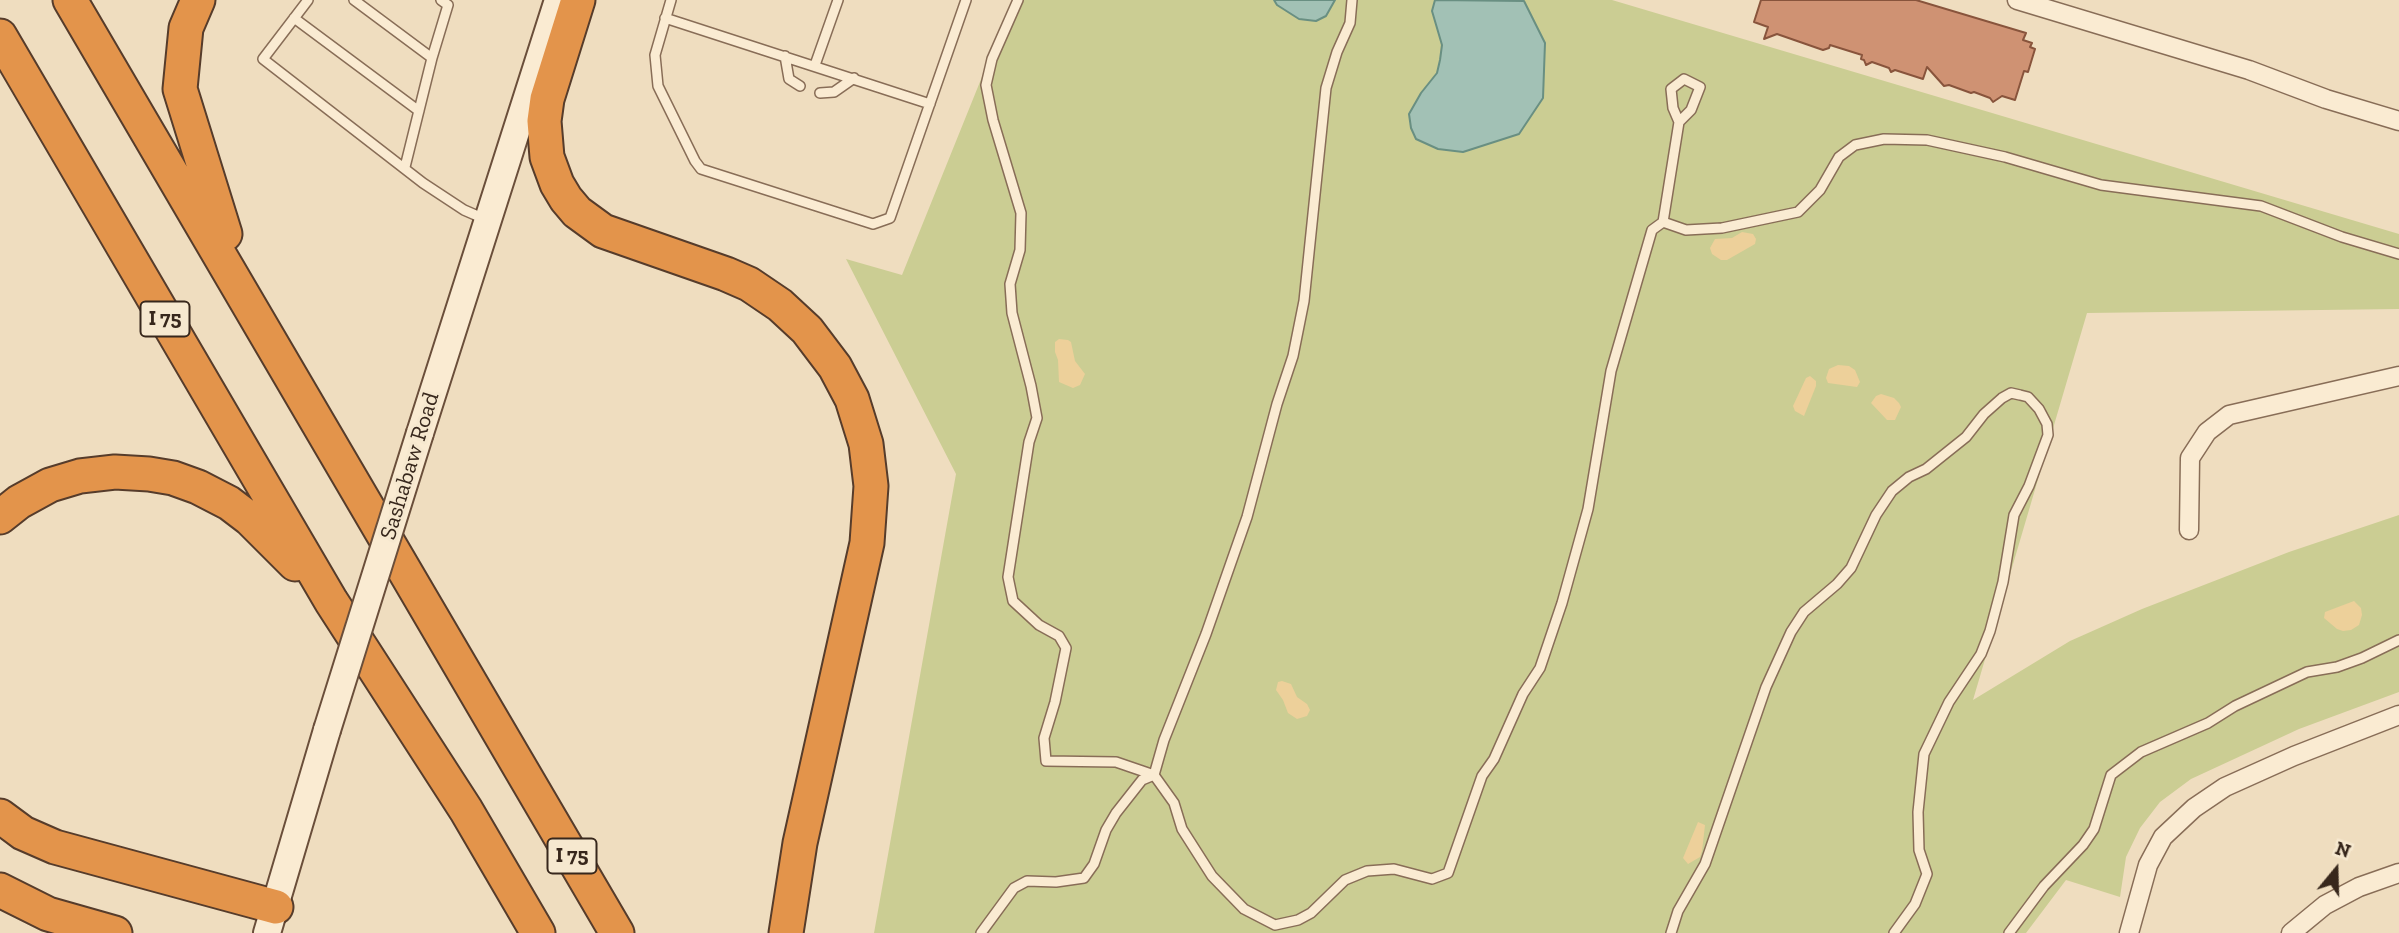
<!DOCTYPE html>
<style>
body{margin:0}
#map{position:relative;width:2399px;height:933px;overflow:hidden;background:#efddbf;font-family:"Zilla Slab",serif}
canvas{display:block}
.north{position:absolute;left:2301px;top:835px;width:70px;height:70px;-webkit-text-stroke:5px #f6e8cf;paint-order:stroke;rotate:19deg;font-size:19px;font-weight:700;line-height:28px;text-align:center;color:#37271c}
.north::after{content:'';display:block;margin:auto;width:24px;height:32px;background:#37271c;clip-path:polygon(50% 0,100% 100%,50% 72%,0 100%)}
</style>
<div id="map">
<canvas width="2399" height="933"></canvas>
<div class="north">N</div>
</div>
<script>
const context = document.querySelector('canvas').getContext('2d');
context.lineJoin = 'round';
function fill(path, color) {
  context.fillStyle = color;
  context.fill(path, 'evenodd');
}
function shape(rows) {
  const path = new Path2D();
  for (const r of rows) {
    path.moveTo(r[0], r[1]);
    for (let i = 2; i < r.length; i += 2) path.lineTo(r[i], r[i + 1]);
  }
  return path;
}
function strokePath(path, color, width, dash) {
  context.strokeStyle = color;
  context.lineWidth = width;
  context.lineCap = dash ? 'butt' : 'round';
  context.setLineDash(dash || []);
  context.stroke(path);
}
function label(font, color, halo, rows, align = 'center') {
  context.font = font + ' "Zilla Slab",serif';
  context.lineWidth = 6;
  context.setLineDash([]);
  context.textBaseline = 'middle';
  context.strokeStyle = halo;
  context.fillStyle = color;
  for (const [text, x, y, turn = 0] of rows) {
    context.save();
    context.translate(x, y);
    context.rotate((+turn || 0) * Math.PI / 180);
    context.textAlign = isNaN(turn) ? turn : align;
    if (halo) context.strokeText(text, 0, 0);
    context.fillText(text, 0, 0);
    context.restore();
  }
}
fill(shape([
 [1013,0,1612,0,2399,234,2399,309,2087,313,1973,700,2070,641,2142,609,2289,552,2399,515,2399,692,2299,729,2191,779,2160,802,2140,828,2126,857,2120,897,2066,880,2026,933,874,933,956,474,846,259,902,275]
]), '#cbcd93');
fill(shape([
 [1742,232,1753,234,1756,239,1755,244,1727,260,1721,260,1712,254,1710,248,1715,239,1732,238],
 [1059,339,1068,340,1071,342,1075,361,1085,374,1080,385,1073,388,1059,382,1058,360,1055,352,1055,342],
 [1838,365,1849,366,1855,370,1860,382,1857,387,1828,383,1826,378,1829,369],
 [1810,376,1816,381,1816,386,1804,416,1795,411,1793,406,1806,378],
 [1881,394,1894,398,1899,403,1901,407,1895,420,1887,420,1871,403,1876,396],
 [2354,601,2361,608,2362,615,2359,625,2351,630,2343,631,2337,629,2324,618,2325,612],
 [1282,681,1291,684,1297,697,1307,704,1310,710,1307,716,1297,719,1288,713,1283,700,1276,690,1278,682],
 [1698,822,1705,825,1702,851,1700,857,1688,864,1683,858]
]), '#edd09a');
const water = shape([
 [1274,0,1335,0,1326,16,1316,21,1299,19,1277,5,1274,0],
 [1435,0,1524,1,1545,43,1543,98,1519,134,1463,152,1438,149,1416,139,1411,128,1409,114,1421,93,1437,73,1440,60,1442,45,1432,11,1435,0]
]);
fill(water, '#a2c1b5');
strokePath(water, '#698f82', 2);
const building = shape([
 [1761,0,1916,0,2026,33,2023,40,2032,43,2030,47,2035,49,2028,72,2024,71,2015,100,2002,96,1993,102,1990,98,1974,92,1971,93,1949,85,1944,86,1927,67,1923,79,1895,70,1891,72,1889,68,1872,62,1866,65,1864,60,1861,59,1862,55,1830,45,1829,48,1823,50,1777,34,1764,39,1768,27,1754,22,1761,0]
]);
fill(building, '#cf9273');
strokePath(building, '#88543c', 2);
const lane = shape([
 [308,0,263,59,423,183,464,210,487,220],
 [354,0,432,58,405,167],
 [671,0,655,55,658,86,695,161,701,169,873,224,890,218,966,0],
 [1018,0,992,59,986,85,993,120,1021,213,1020,250,1010,284,1012,313,1031,386,1037,418,1029,442,1008,577,1013,601,1039,625,1059,636,1066,648,1055,702,1044,738,1046,761,1116,762,1154,775,1174,803,1182,829,1212,876,1244,909,1275,925,1298,920,1311,913,1345,880,1367,871,1394,869,1432,879,1448,873,1482,776,1494,759,1523,694,1540,668,1562,603,1588,509,1611,371,1652,230,1663,222,1679,122,1691,110,1700,87,1684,79,1671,89,1673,108,1679,122],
 [294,18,419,111],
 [665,18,930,104],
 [785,56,789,79,800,86],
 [432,58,448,5,441,0],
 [815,65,838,0],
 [820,93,834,92,854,78],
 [1663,222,1686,230,1722,228,1798,212,1820,190,1839,157,1855,145,1884,139,1927,140,2005,157,2101,185,2261,206,2342,237,2399,254],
 [1154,775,1164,740,1206,634,1247,517,1277,404,1293,356,1304,301,1326,88,1337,52,1350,23,1352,0],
 [981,933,1014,888,1027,881,1056,882,1084,878,1094,864,1106,830,1116,813,1142,780,1154,775],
 [1671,933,1678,911,1705,864,1766,687,1791,632,1804,612,1837,584,1851,568,1876,515,1892,491,1909,477,1926,469,1966,437,1984,414,2002,398,2011,393,2020,395,2028,397,2039,409,2047,424,2048,435,2029,486,2014,515,2003,582,1990,631,1981,654,1949,702,1924,754,1918,812,1919,850,1927,874,1915,904,1894,933],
 [2009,933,2044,886,2083,845,2094,829,2111,775,2141,752,2208,723,2235,706,2307,672,2337,667,2362,658,2399,640]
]);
const street = shape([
 [2017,0,2249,70,2326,99,2399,121],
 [2189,530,2190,458,2207,432,2229,415,2399,376],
 [2129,933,2148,865,2163,837,2194,808,2225,787,2294,756,2399,715],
 [2291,933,2325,905,2359,887,2399,873]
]);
const secondary = shape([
 [420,433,558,0],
 [267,933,327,730]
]);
const highway = shape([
 [70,0,617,933],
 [198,0,186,28,180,89,225,234],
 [578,0,547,99,544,121,547,157,557,184,566,199,577,212,603,231,726,274,749,284,780,305,807,330,835,367,852,399,866,444,871,486,867,543,800,843,786,933],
 [0,36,331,601,466,810,538,933],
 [0,517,19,502,50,485,80,476,115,472,149,474,173,478,198,487,229,503,250,519,295,564],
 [0,816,23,833,55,847,276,907],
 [0,890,48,914,115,933]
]);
strokePath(lane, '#886d57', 12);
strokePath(street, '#886d57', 21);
strokePath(secondary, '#6a4e3a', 30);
strokePath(highway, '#563c2b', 37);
strokePath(lane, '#faebd2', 9);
strokePath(street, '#faebd2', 18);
strokePath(secondary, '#faebd2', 26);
strokePath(highway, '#e3944b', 33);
const secondaryBridge = shape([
 [327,730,420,433]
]);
strokePath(secondaryBridge, '#6a4e3a', 30, []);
strokePath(secondaryBridge, '#faebd2', 26);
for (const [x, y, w] of [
 [165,319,49],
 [572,856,49]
]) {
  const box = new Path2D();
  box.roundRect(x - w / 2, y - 17.5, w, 35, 5);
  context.fillStyle = '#f6e8cf';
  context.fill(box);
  strokePath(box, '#37271c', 2);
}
label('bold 21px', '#37271c', null, [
 ["I 75",165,319],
 ["I 75",572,856]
]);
label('23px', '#37271c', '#f6e8cf', [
 ["Sashabaw Road",410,466,-73]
]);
</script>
